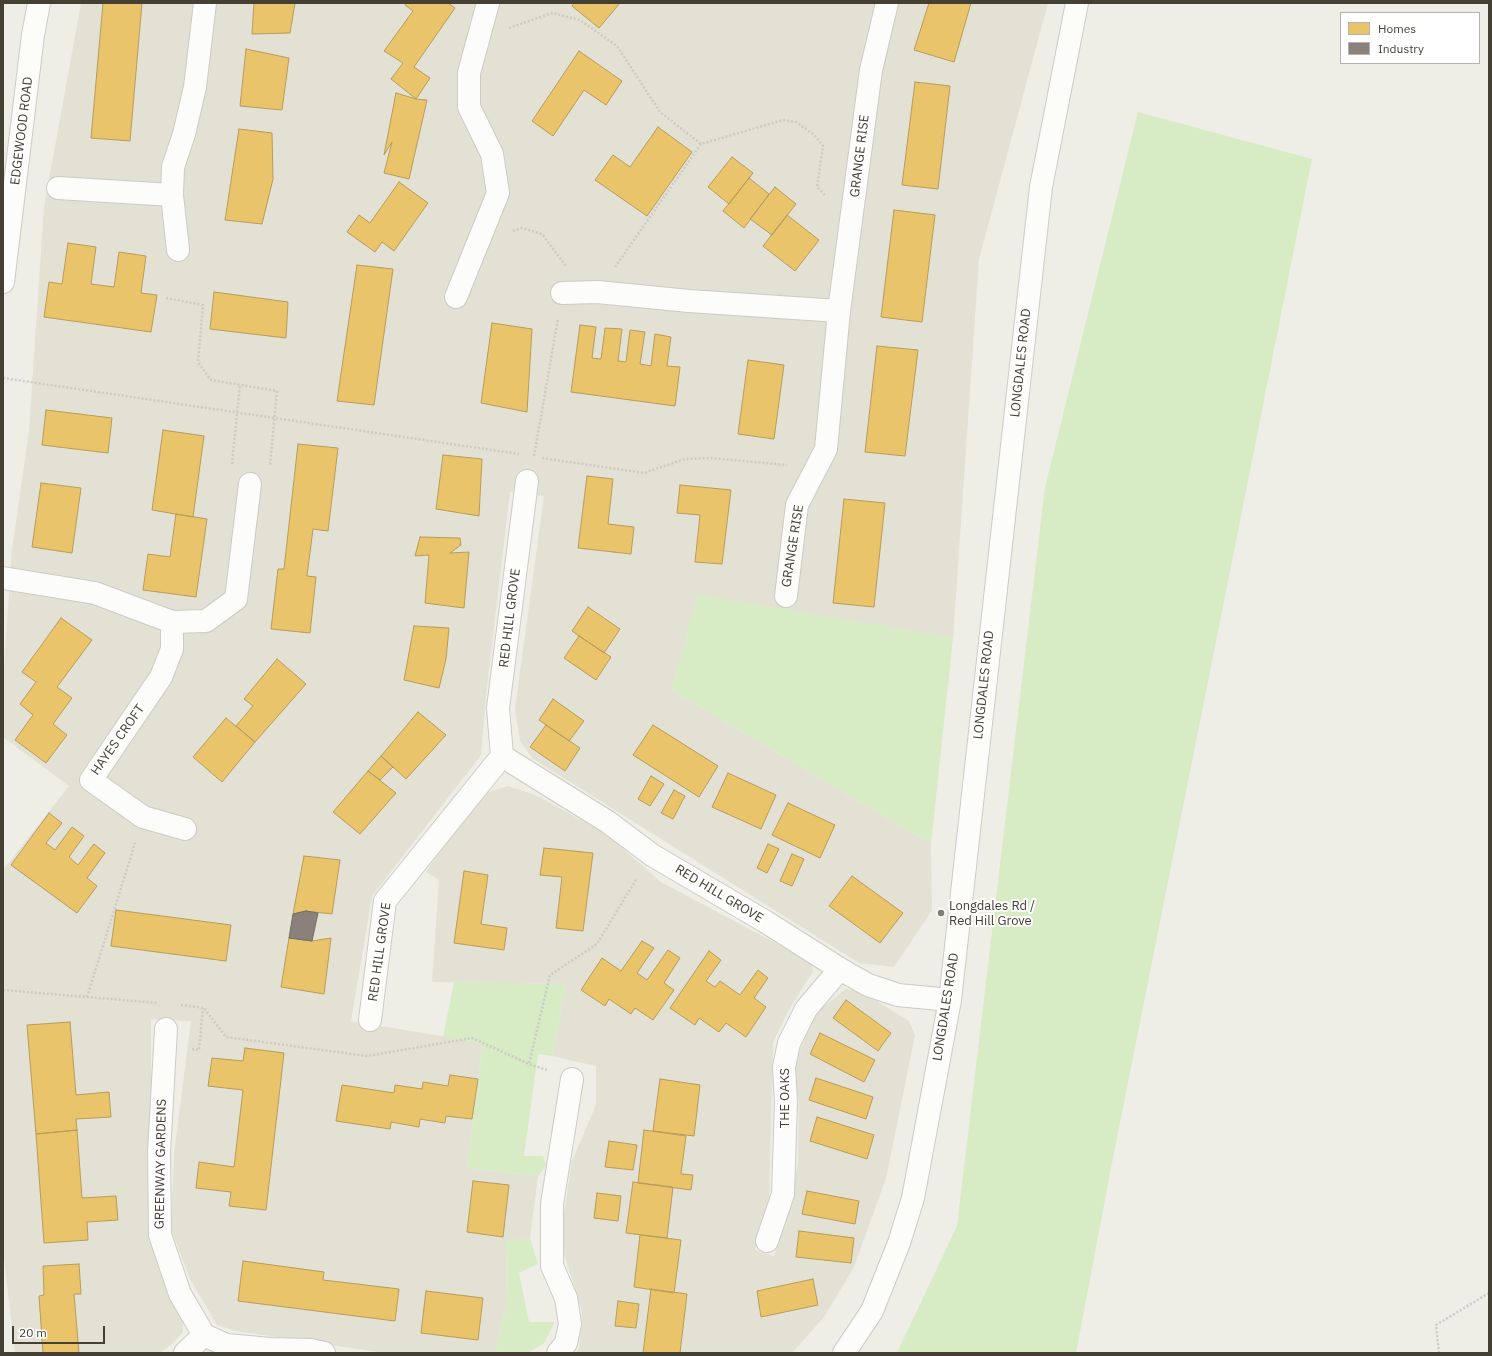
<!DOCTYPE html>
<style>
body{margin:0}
#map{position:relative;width:1492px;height:1356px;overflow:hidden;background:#eeede6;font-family:"IBM Plex Sans",sans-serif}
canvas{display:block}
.frame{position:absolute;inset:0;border:4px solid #444033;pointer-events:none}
.legend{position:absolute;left:1340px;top:12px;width:140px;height:52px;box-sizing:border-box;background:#fff;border:1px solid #b4b3ad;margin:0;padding:5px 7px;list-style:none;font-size:12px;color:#444033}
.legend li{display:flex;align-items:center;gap:8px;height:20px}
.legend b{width:20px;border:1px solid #b4b3ad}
.scale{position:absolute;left:12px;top:1326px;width:93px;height:18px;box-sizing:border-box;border:2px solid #444033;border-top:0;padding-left:5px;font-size:12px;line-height:14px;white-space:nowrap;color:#444033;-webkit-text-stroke:3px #fff;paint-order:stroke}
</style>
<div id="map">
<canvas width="1492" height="1356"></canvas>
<div class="frame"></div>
<ul class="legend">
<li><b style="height:11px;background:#e9c46a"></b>Homes</li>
<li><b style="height:11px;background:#8a817c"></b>Industry</li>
</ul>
<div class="scale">20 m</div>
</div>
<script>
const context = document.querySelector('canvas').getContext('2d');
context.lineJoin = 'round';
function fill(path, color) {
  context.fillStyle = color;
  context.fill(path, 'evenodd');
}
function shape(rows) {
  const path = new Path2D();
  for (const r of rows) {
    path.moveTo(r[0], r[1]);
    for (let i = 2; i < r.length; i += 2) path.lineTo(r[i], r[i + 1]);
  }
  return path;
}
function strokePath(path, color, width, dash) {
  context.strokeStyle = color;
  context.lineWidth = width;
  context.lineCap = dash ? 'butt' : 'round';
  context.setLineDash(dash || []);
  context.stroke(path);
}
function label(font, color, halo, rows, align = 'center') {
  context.font = font + ' "IBM Plex Sans",sans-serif';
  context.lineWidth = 4;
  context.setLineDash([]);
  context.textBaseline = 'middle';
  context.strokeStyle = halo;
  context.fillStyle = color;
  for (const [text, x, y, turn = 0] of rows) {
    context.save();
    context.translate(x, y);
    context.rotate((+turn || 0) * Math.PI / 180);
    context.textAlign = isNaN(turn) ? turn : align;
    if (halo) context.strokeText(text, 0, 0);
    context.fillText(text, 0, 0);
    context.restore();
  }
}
fill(shape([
 [81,3,1048,3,979,259,953,638,698,595,672,690,931,844,932,910,894,967,859,963,532,758,520,740,515,709,544,496,510,492,486,695,481,755,372,896,351,1021,483,1043,467,1168,538,1176,530,1238,506,1241,507,1303,495,1353,385,1353,236,1331,217,1325,190,1279,171,1229,174,1154,191,1021,151,1019,151,1221,182,1309,183,1332,172,1344,160,1353,15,1353,3,1249,3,870,69,786,3,737,3,681,12,550,29,431,44,207],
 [508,786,535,795,605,833,661,882,811,962,813,971,788,1011,773,1042,769,1206,755,1250,774,1256,790,1206,798,1163,799,1103,794,1067,813,1015,846,989,865,994,909,1021,915,1035,886,1178,854,1267,824,1317,792,1353,576,1353,579,1348,582,1311,560,1241,572,1161,596,1105,596,1066,552,1056,566,984,432,982,439,880,426,872,452,833,489,792]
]), '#e3e1d3');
fill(shape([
 [1138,112,1312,159,1110,1173,1076,1353,897,1353,957,1226,1045,487],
 [698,594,953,638,931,844,672,690],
 [454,982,566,984,552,1056,538,1054,524,1156,543,1156,546,1166,538,1176,467,1168,483,1044,443,1037],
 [530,1238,538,1264,519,1273,529,1322,555,1322,544,1343,528,1353,495,1353,507,1303,506,1241]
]), '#d7ebc5');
const homes = shape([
 [103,3,142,3,130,141,91,138,103,3],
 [254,3,295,3,290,33,252,34,254,3],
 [406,3,448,3,455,8,414,67,430,78,416,99,391,79,403,63,384,51,413,11,405,5,406,3],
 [574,3,620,3,599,28,572,6,574,3],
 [929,3,971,3,954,62,914,50,929,3],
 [246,49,289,58,282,110,240,106,246,49],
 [579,51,622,81,606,105,584,90,553,136,532,121,579,51],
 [915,82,950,86,938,189,902,185,915,82],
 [396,93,416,99,427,100,409,179,384,173,392,142,384,155,396,93],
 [658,127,692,152,647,216,595,180,613,155,630,167,658,127],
 [239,129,272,133,273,179,262,224,225,220,239,129],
 [732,157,753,173,729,204,708,187,732,157],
 [749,178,769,194,744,228,723,211,749,178],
 [399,182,428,203,394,251,382,242,375,252,347,232,359,215,370,223,399,182],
 [775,187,796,204,772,235,750,219,775,187],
 [894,210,935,215,922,322,881,317,894,210],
 [787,215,819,240,795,271,763,246,787,215],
 [68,243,96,247,91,284,114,287,119,252,146,256,141,293,157,295,151,332,44,317,49,282,62,284,68,243],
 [357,265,393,269,374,405,337,401,357,265],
 [214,292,288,302,286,338,210,329,214,292],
 [492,323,532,329,527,412,481,403,492,323],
 [580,325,596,327,592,358,601,359,605,328,622,329,618,361,626,362,630,330,645,332,640,364,651,366,655,334,671,337,667,366,680,367,675,406,571,392,580,325],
 [877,346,918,350,905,456,865,452,877,346],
 [748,360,784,365,774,439,738,434,748,360],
 [46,410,112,418,108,453,42,445,46,410],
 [163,430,204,436,193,517,152,510,163,430],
 [298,444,338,448,328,531,313,529,307,576,316,577,310,633,271,629,278,569,284,569,298,444],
 [443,455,482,459,479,516,436,509,443,455],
 [587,476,613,479,608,524,634,527,631,554,578,548,587,476],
 [41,483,81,488,72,553,32,547,41,483],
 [680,485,731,490,722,564,695,562,700,515,677,513,680,485],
 [844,499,885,503,874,607,833,603,844,499],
 [176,514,207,519,196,597,143,590,148,554,170,557,176,514],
 [420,537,460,538,461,545,450,553,469,552,464,608,425,603,429,555,415,556,420,537],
 [588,607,620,629,604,653,572,631,588,607],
 [61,618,92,640,57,687,72,698,53,724,67,735,46,763,15,740,33,715,20,704,36,682,22,672,61,618],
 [414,626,449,628,446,659,439,688,404,680,414,626],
 [579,636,611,657,596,680,564,658,579,636],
 [277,659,306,684,255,742,236,726,253,706,244,699,277,659],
 [553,699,584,721,569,741,539,720,553,699],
 [418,712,446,735,406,779,381,756,418,712],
 [226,718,255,742,222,782,193,757,226,718],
 [546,725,580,748,565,771,530,747,546,725],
 [653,725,718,766,699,797,633,755,653,725],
 [381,756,393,767,380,780,368,771,381,756],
 [368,771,396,793,360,834,333,812,368,771],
 [728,773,776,795,761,829,712,807,728,773],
 [651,776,664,784,650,806,638,799,651,776],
 [674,790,685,796,673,819,661,813,674,790],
 [788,803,835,825,820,858,772,835,788,803],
 [49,813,62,823,46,843,55,850,72,827,84,836,69,857,78,865,94,844,105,853,87,878,97,886,77,913,11,865,49,813],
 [768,844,779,849,767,873,757,868,768,844],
 [544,848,593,853,583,931,556,928,562,877,540,875,544,848],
 [792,854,804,859,792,886,780,881,792,854],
 [304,856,340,860,332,914,306,911,293,914,304,856],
 [464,871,488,875,481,924,507,928,504,950,454,943,464,871],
 [852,876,903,913,880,943,829,906,852,876],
 [116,910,231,925,226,961,111,946,116,910],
 [289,938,312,941,331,938,324,994,281,987,289,938],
 [642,941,654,948,637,973,647,980,668,950,680,958,664,983,674,990,653,1020,635,1008,631,1014,609,999,605,1006,581,990,602,958,621,971,642,941],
 [709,951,721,960,706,981,715,987,720,981,740,995,758,970,768,978,754,998,766,1007,746,1037,726,1023,719,1032,699,1018,695,1025,670,1008,709,951],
 [846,1000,891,1033,878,1051,833,1018,846,1000],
 [70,1022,76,1095,109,1092,111,1117,76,1119,77,1130,36,1134,27,1025,70,1022],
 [820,1033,875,1060,864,1082,810,1054,820,1033],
 [245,1048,284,1053,266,1210,229,1206,231,1192,196,1188,199,1162,234,1167,243,1090,208,1086,212,1058,243,1061,245,1048],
 [450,1075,478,1079,472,1119,446,1116,445,1123,420,1119,419,1127,391,1122,390,1129,336,1121,342,1085,394,1093,395,1085,422,1089,423,1082,448,1086,450,1075],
 [816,1078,873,1097,866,1119,809,1100,816,1078],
 [660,1079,700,1085,694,1136,653,1131,660,1079],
 [817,1117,874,1135,867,1159,810,1141,817,1117],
 [77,1130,82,1198,116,1196,118,1220,87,1222,88,1240,44,1243,36,1134,77,1130],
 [644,1130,686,1136,681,1174,693,1175,691,1190,638,1183,644,1130],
 [609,1141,637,1145,633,1170,605,1167,609,1141],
 [473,1181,509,1185,503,1237,467,1232,473,1181],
 [633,1182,673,1187,667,1238,626,1233,633,1182],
 [807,1191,859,1201,855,1224,802,1214,807,1191],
 [597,1193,621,1196,618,1221,594,1218,597,1193],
 [799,1231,854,1238,851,1263,796,1257,799,1231],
 [640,1235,681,1240,674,1293,634,1287,640,1235],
 [243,1261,324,1272,323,1280,399,1289,395,1321,238,1301,243,1261],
 [79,1264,81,1294,74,1294,79,1353,43,1353,39,1296,44,1295,43,1266,79,1264],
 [813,1279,818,1305,761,1317,757,1291,813,1279],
 [651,1289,687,1294,680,1353,643,1353,651,1289],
 [426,1291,483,1298,478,1340,421,1333,426,1291],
 [618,1301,639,1304,636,1328,615,1326,618,1301]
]);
fill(homes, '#e9c46a');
strokePath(homes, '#b89c5a', 1);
const industry = shape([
 [306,911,318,913,312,941,289,938,293,914,306,911]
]);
fill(industry, '#8a817c');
strokePath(industry, '#756e66', 1);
const minor = shape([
 [58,188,172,195],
 [178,250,172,195,173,167,184,134,195,87,205,3],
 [3,282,33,35,39,3],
 [562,293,598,292,689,301,839,311,871,70,887,3],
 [456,297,498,193,492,154,469,107,469,73,488,3],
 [3,578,95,593,172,622,206,621,236,599,250,484],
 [786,596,797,505,826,449,839,311],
 [172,622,172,649,161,677,91,780,143,817,185,829],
 [502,756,498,708,527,481],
 [370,1020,385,901,502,756,608,822,652,855,766,922,840,969,868,985,898,995,950,1000],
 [166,1029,159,1152,160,1235,180,1294,204,1335,226,1345,270,1349,311,1350,324,1353],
 [767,1241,783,1194,786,1102,784,1067,789,1043,806,1009,840,969],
 [185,1353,204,1335],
 [558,1353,566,1343,570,1324,566,1298,552,1266,552,1204,572,1079]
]);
const tertiary = shape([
 [844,1353,872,1311,899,1243,913,1198,950,1000,1041,187,1077,3]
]);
strokePath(minor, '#cccbc4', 24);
strokePath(tertiary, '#cccbc4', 24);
strokePath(shape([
 [509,28,552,13,580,20,617,46,660,112,701,144,783,120,796,122,813,134,823,146,817,187,826,196],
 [513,231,521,228,542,234,566,266],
 [615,267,701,144],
 [166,298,203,305,198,362,211,380,277,391,270,466],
 [3,378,519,454],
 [534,456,558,319],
 [542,458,644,473,685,459,711,458,787,465],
 [232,464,240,385],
 [3,990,158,1003],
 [87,997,135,843],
 [181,1005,204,1008,226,1037,367,1056,472,1038,529,1064],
 [192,1049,199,1050,203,1008],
 [547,1070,529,1064,550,975,597,944,637,878],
 [1439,1353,1436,1325,1489,1293]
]), '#cdcbc6', 2.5, [2, 2]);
strokePath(minor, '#fcfcfb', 22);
strokePath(tertiary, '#fcfcfb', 22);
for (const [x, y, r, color] of [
 [941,913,4,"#807d72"]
]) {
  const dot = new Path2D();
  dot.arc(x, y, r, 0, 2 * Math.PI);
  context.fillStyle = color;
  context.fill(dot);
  strokePath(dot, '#fff', 1.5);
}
label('13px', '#444033', '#fff', [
 ["EDGEWOOD ROAD",22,131,-83],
 ["GRANGE RISE",860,156,-83],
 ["LONGDALES ROAD",1021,363,-84],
 ["GRANGE RISE",793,546,-81],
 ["RED HILL GROVE",510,618,-83],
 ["LONGDALES ROAD",984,685,-84],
 ["HAYES CROFT",118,740,-55],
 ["RED HILL GROVE",719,894,31],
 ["RED HILL GROVE",380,952,-82],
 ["LONGDALES ROAD",946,1007,-81],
 ["THE OAKS",785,1098,-90],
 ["GREENWAY GARDENS",161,1164,-89]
]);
label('13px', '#444033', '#fff', [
 ["Longdales Rd /",949,906],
 ["Red Hill Grove",949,921]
], 'left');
</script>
